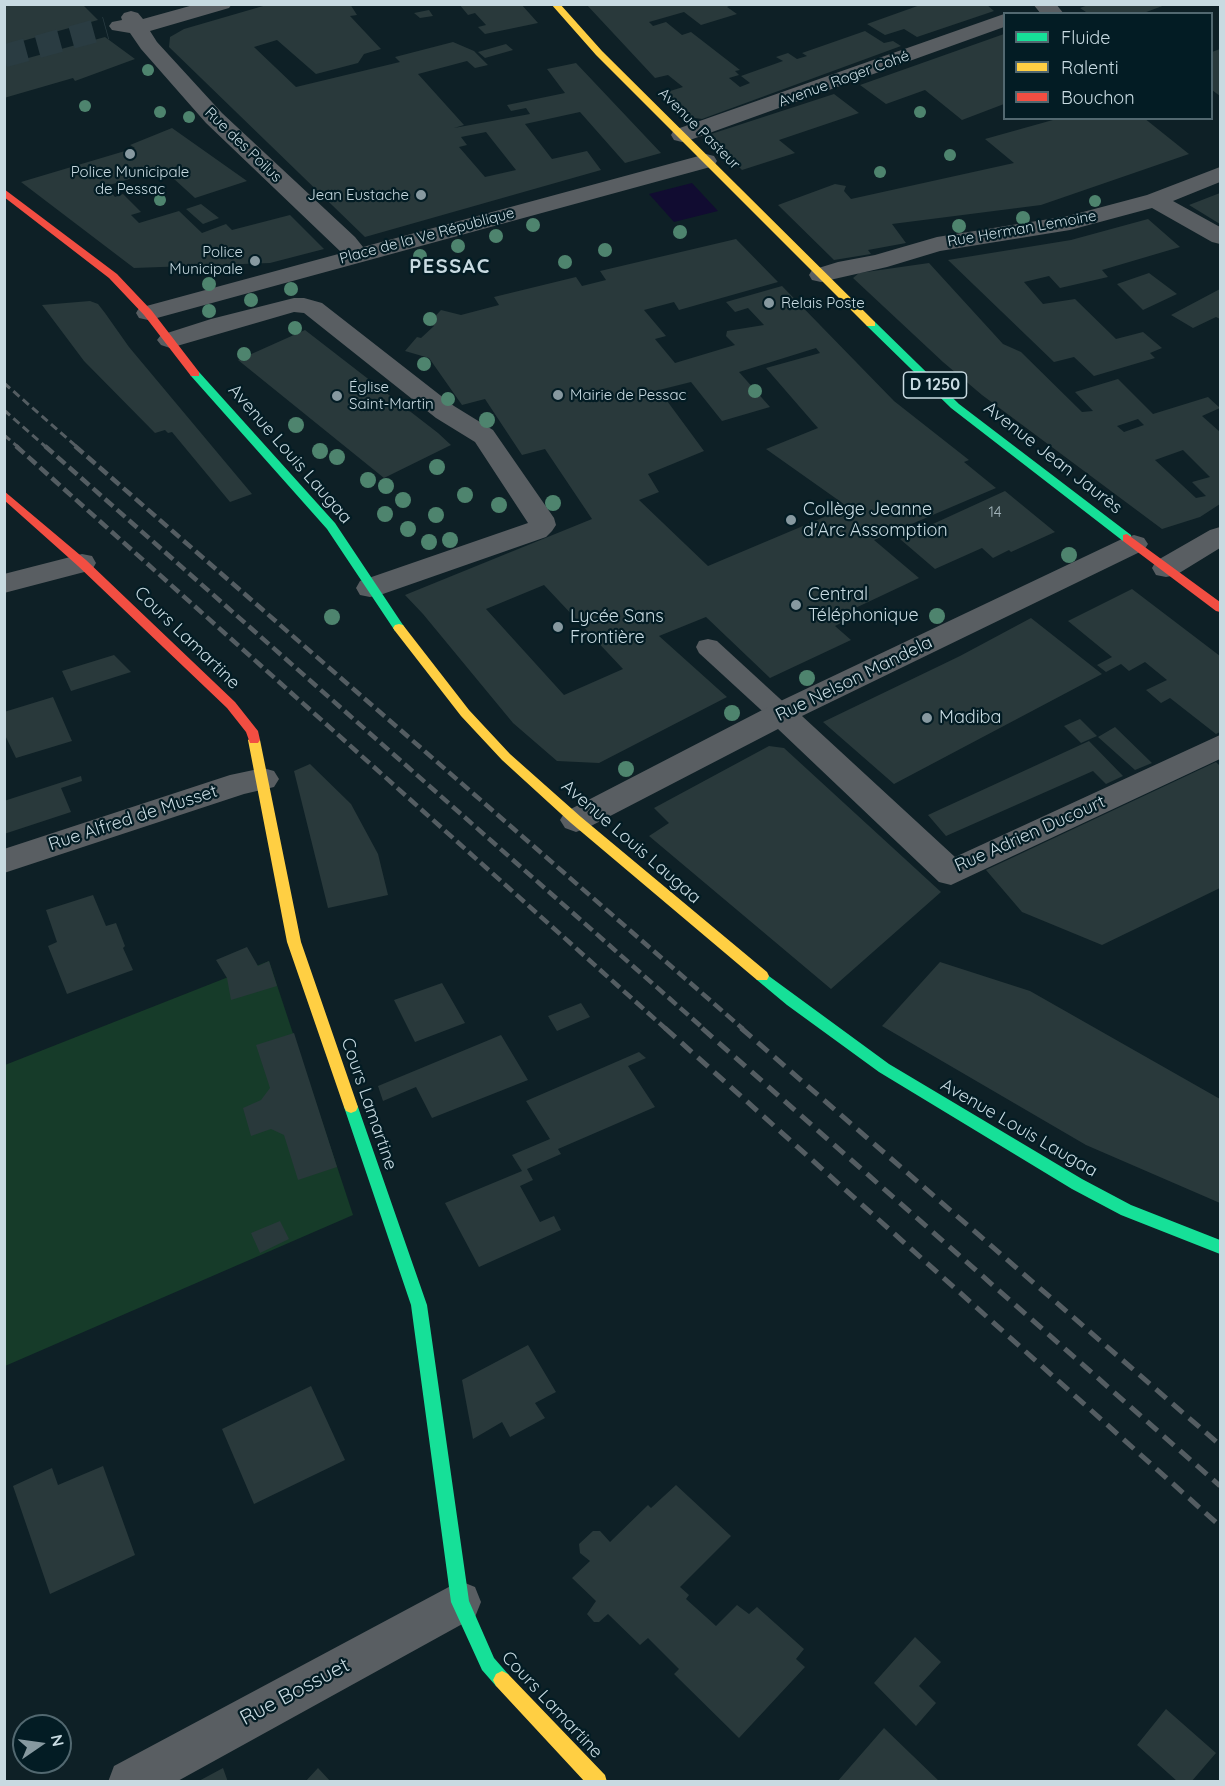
<!DOCTYPE html>
<meta charset="utf-8">
<style>
body{margin:0}
#map{position:relative;width:1225px;height:1786px;overflow:hidden;background:#0e2026;font-family:Quicksand,sans-serif}
canvas{display:block}
.frame{position:absolute;inset:0;border:6px solid #c8dae1;pointer-events:none}
.legend{position:absolute;left:1003px;top:12px;width:210px;height:108px;box-sizing:border-box;background:#031c24;border:2px solid #526870;margin:0;padding:8px 10px;list-style:none;font-size:18px;color:#c8dae1}
.legend li{display:flex;align-items:center;gap:12px;height:30px}
.legend b{width:30px;border:2px solid #526870}
.north{position:absolute;left:12px;top:1714px;width:60px;height:60px;box-sizing:border-box;background:#031c24;border:2px solid #526870;border-radius:50%;rotate:77deg;font-size:16px;font-weight:700;line-height:24px;text-align:center;color:#c8dae1}
.north::after{content:'';display:block;margin:auto;width:21px;height:27px;background:#8799a0;clip-path:polygon(50% 0,100% 100%,50% 72%,0 100%)}
</style>
<div id="map">
<canvas width="1225" height="1786"></canvas>
<div class="frame"></div>
<ul class="legend">
<li><b style="height:8px;background:#16e098"></b>Fluide</li>
<li><b style="height:8px;background:#ffcf43"></b>Ralenti</li>
<li><b style="height:8px;background:#f24e42"></b>Bouchon</li>
</ul>
<div class="north">N</div>
</div>
<script>
const context = document.querySelector('canvas').getContext('2d');
context.lineJoin = 'round';
function fill(path, color) {
  context.fillStyle = color;
  context.fill(path, 'evenodd');
}
function shape(rows) {
  const path = new Path2D();
  for (const r of rows) {
    path.moveTo(r[0], r[1]);
    for (let i = 2; i < r.length; i += 2) path.lineTo(r[i], r[i + 1]);
  }
  return path;
}
function strokePath(path, color, width, dash) {
  context.strokeStyle = color;
  context.lineWidth = width;
  context.lineCap = dash ? 'butt' : 'round';
  context.setLineDash(dash || []);
  context.stroke(path);
}
function label(font, color, halo, rows, align = 'center') {
  context.font = font + ' Quicksand,sans-serif';
  context.lineWidth = 4.5;
  context.setLineDash([]);
  context.textBaseline = 'middle';
  context.strokeStyle = halo;
  context.fillStyle = color;
  for (const [text, x, y, turn = 0] of rows) {
    context.save();
    context.translate(x, y);
    context.rotate((+turn || 0) * Math.PI / 180);
    context.textAlign = isNaN(turn) ? turn : align;
    if (halo) context.strokeText(text, 0, 0);
    context.fillText(text, 0, 0);
    context.restore();
  }
}
fill(shape([
 [269,961,353,1215,5,1366,5,1065]
]), '#163b29');
fill(shape([
 [692,183,718,211,674,222,649,194]
]), '#110c31');
fill(shape([
 [4,4,82,4,98,20,8,45,21,60,105,37,135,59,75,81,73,78,4,98],
 [270,4,350,4,357,15,350,16,381,49,364,54,358,63,316,74,277,40,254,47,296,87,400,62,395,57,453,42,474,51,488,65,475,68,467,61,418,74,464,125,454,128,530,114,526,108,511,111,507,105,565,93,547,69,576,63,661,153,625,163,580,112,525,124,552,159,587,151,601,170,365,237,169,47,170,37,184,29],
 [486,132,493,141,516,170,485,177,459,147,467,145,461,137],
 [459,4,521,4,538,23,485,34,478,27,486,25,475,13,468,15],
 [586,4,733,4,727,7,737,14,701,25,684,12,649,22,653,26,666,22,682,35,691,32,740,70,735,71,739,75,729,78,740,87,750,83,741,76,783,61,776,57,788,53,797,59,807,56,802,53,865,31,884,43,893,41,901,46,702,119,689,117,667,92,683,87,668,75,655,78],
 [923,4,986,4,994,11,917,37,904,29,885,35,867,24],
 [1091,4,1165,4,1165,5,1141,14,1089,14,1080,8],
 [429,10,433,16,420,18,414,13],
 [1004,34,1004,104,962,120,925,90,886,104,860,85],
 [506,44,513,50,485,58,478,52],
 [1220,49,1220,96,1212,90,1212,52],
 [834,94,859,113,779,140,795,153,742,170,709,137,708,135],
 [1060,118,1144,118,1189,154,1041,205,892,224,906,243,868,250,871,254,834,260,778,205,835,184,846,186,844,191,851,199,1014,163,985,139],
 [172,128,247,181,195,198,163,169,106,186,115,197,123,194,141,212,131,215,139,223,179,211,202,233,226,224,232,230,290,215,324,249,270,263,134,268,21,182,135,148,130,145],
 [1220,193,1220,224,1189,205],
 [201,204,219,218,203,224,186,209],
 [1148,219,1180,247,1102,270,1108,277,1060,288,1049,276,1024,282,1043,304,1075,299,1116,339,1143,332,1162,348,1150,353,1155,358,1094,376,1074,357,1054,362,948,260,1071,240],
 [736,239,778,282,679,310,674,302,644,310,666,336,655,339,675,363,735,345,726,336,727,331,764,325,748,308,735,312,726,302,782,286,894,401,969,460,964,462,996,488,874,540,919,578,849,611,855,616,835,626,851,640,770,678,706,617,659,636,727,697,599,763,557,761,513,723,423,614,405,595,592,519,545,449,522,455,485,399,462,405,429,358,405,351,417,337,421,338,434,326,428,324,441,310,461,315,499,305,494,297,576,277,582,286,606,280,600,271],
 [816,348,820,353,766,368,818,428,766,449,848,507,708,566,639,500,659,492,648,474,704,451,659,390,691,382,722,421,770,407,739,372],
 [544,585,623,669,564,695,486,609],
 [929,263,1003,344,1021,352,1082,412,1093,411,1075,392,1118,379,1153,414,1208,397,1220,408,1202,416,1220,432,1220,504,1200,517,1162,529,982,395,943,362,853,278,859,273],
 [1138,419,1144,425,1124,432,1117,426],
 [1183,450,1210,477,1192,482,1206,496,1196,498,1155,460],
 [1149,273,1177,294,1143,310,1117,284],
 [1220,289,1220,319,1216,317,1193,328,1171,315],
 [90,301,98,304,105,313,129,347,252,494,230,502,172,432,168,433,165,430,155,433,84,361,42,305],
 [305,330,438,433,451,445,384,478,238,360],
 [1005,491,1055,532,1011,552,1009,550,993,558,982,548,935,569,900,539],
 [1132,589,1220,656,1220,732,1216,734,1170,698,1161,703,1146,690,1167,680,1145,662,1129,671,1121,664,1106,672,1097,665,1112,657,1068,621],
 [1031,618,1102,674,894,784,823,722,960,656],
 [114,655,131,672,71,691,62,671],
 [53,697,72,741,16,758,4,733,4,712],
 [1080,719,1097,736,1081,743,1064,726],
 [1115,727,1152,763,1135,770,1098,737],
 [1089,741,1123,776,1106,784,1093,771,946,836,928,815],
 [769,746,784,748,941,892,831,989,649,836,669,823,654,808],
 [1216,762,1220,766,1220,888,1102,945,1022,912,986,870],
 [310,764,351,804,378,854,388,895,328,908,294,771],
 [81,776,82,781,61,788,71,812,4,834,4,801],
 [93,895,106,926,116,923,125,946,123,948,133,970,67,994,48,946,57,942,46,910],
 [247,947,258,966,269,961,277,986,231,1000,227,978,216,960],
 [940,962,1030,991,1220,1099,1220,1203,1086,1145,882,1026],
 [442,983,465,1023,415,1042,394,1000],
 [581,1003,590,1017,557,1031,548,1016],
 [294,1033,337,1167,298,1180,284,1135,271,1129,251,1136,243,1108,261,1100,270,1088,256,1045],
 [501,1035,528,1080,432,1118,416,1087,383,1101,378,1086],
 [639,1052,646,1058,628,1066,655,1107,558,1149,561,1154,527,1169,533,1180,520,1186,540,1222,554,1216,561,1230,479,1267,445,1203,522,1171,512,1155,550,1139,526,1101],
 [280,1221,289,1239,260,1253,251,1233],
 [528,1345,556,1392,535,1403,545,1418,510,1437,502,1422,473,1439,462,1380],
 [311,1386,345,1460,254,1504,222,1429],
 [103,1466,135,1555,50,1594,13,1486,52,1468,58,1485],
 [676,1485,731,1536,680,1587,689,1595,686,1599,716,1626,737,1605,749,1614,757,1607,804,1649,796,1659,805,1667,739,1738,674,1674,679,1669,648,1638,640,1645,608,1614,599,1622,594,1622,587,1614,596,1601,572,1578,590,1561,580,1553,579,1544,593,1531,600,1531,610,1542,648,1505,651,1508],
 [915,1637,941,1662,919,1686,936,1703,916,1726,874,1683],
 [1166,1709,1216,1753,1191,1782,1178,1782,1137,1745],
 [884,1728,940,1782,837,1782],
 [223,1768,228,1782,197,1782],
 [318,1768,331,1782,305,1782]
]), '#29393b');
strokePath(shape([
 [4,56,106,28]
]), '#2a3c42', 23, [23, 12]);
fill(shape([
 [708,639,717,641,790,708,793,714,790,720,781,723,772,720,699,653,696,647,699,641,708,639]
]), '#595e62');
fill(shape([
 [197,4,232,4,229,8,150,31,157,42,222,113,355,237,363,247,706,154,714,156,717,161,714,166,157,318,148,320,139,318,136,313,139,308,342,253,206,123,141,49,130,33,112,30,109,26,112,22,122,20,121,17,124,13,131,11,138,13,143,19,197,4],
 [1033,4,1056,4,1064,14,1041,14,1033,4],
 [1004,14,1004,27,690,140,682,142,674,140,671,135,674,130,1004,14],
 [1220,167,1220,182,1173,201,1220,227,1220,244,1212,242,1152,208,1070,230,940,251,887,267,821,282,812,280,809,275,812,270,838,262,875,255,937,237,1068,216,1147,195,1220,167],
 [294,298,304,298,322,303,454,406,493,430,554,518,556,525,552,531,546,537,380,595,370,597,360,595,356,588,360,581,528,523,475,442,436,418,304,313,294,312,170,348,161,345,157,340,161,335,211,319,294,298],
 [1220,527,1220,548,1176,575,1166,577,1156,575,1152,568,1156,561,1210,530,1220,527],
 [1134,535,1144,538,1148,544,1144,550,802,716,955,857,1220,735,1220,759,951,885,939,882,778,729,587,828,576,832,565,828,560,820,565,812,770,706,1124,538,1134,535],
 [82,554,92,556,96,563,92,570,4,593,4,574,82,554],
 [263,768,274,771,279,779,274,787,244,794,4,873,4,849,230,775,263,768],
 [460,1581,475,1587,481,1602,475,1617,176,1782,108,1782,114,1766,460,1581]
]), '#595e62');
fill(shape([
 [871,321,875,322,959,404,1131,535,1131,541,1123,541,951,408,867,326,866,324,871,321],
 [195,371,199,372,335,523,405,628,403,631,395,631,327,529,191,376,190,374,195,371],
 [762,971,889,1064,1082,1179,1131,1205,1220,1240,1220,1254,1121,1215,1072,1189,879,1072,787,1005,757,980,755,976,757,972,762,971],
 [351,1101,356,1103,358,1107,427,1305,469,1601,494,1658,508,1674,511,1680,508,1686,502,1689,496,1686,482,1670,451,1602,411,1305,344,1107,346,1103,351,1101]
]), '#16e098');
fill(shape([
 [551,4,560,4,602,51,875,322,875,326,867,326,596,55,551,4],
 [399,624,403,625,469,710,510,754,581,817,767,972,769,976,767,980,757,980,571,823,502,760,461,716,395,631,393,628,395,625,399,624],
 [254,736,260,740,301,942,358,1107,356,1111,351,1113,346,1111,344,1107,287,942,248,740,254,736],
 [502,1671,508,1674,605,1775,607,1782,585,1782,496,1686,493,1680,496,1674,502,1671]
]), '#ffcf43');
fill(shape([
 [4,189,117,274,152,311,199,372,199,376,191,376,144,315,109,278,4,197,4,189],
 [4,491,86,560,235,702,258,731,260,740,258,743,250,743,246,732,227,708,78,566,4,500,4,491],
 [1127,534,1220,602,1220,612,1216,611,1123,541,1123,535,1127,534]
]), '#f24e42');
strokePath(shape([
 [4,383,77,447],
 [4,410,46,447],
 [4,435,18,447]
]), '#545d62', 3, [8, 4.5]);
strokePath(shape([
 [16,446,666,1029],
 [45,446,704,1029],
 [75,446,743,1029]
]), '#545d62', 4.5, [11, 5]);
strokePath(shape([
 [665,1028,1220,1526],
 [702,1028,1220,1486],
 [741,1028,1220,1445]
]), '#545d62', 5, [14, 8]);
context.fillStyle = '#4e846e';
for (const [x, y, r] of [
 [148,70,6],
 [85,106,6],
 [160,112,6],
 [920,112,6],
 [189,117,6],
 [950,155,6],
 [880,172,6],
 [160,200,6],
 [1095,201,6],
 [1023,218,7],
 [533,225,7],
 [959,226,7],
 [680,232,7],
 [496,236,7],
 [458,246,7],
 [605,250,7],
 [420,256,7],
 [565,262,7],
 [209,284,7],
 [291,289,7],
 [251,300,7],
 [209,311,7],
 [430,319,7],
 [295,328,7],
 [244,354,7],
 [424,364,7],
 [755,391,7],
 [448,399,7],
 [487,420,8],
 [296,425,8],
 [320,451,8],
 [337,457,8],
 [437,467,8],
 [368,480,8],
 [386,486,8],
 [465,495,8],
 [403,500,8],
 [553,503,8],
 [499,505,8],
 [385,514,8],
 [436,515,8],
 [408,529,8],
 [450,540,8],
 [429,542,8],
 [1069,555,8],
 [937,616,8],
 [332,617,8],
 [807,678,8],
 [732,713,8],
 [626,769,8]
]) {
  context.beginPath();
  context.arc(x, y, r, 0, 2 * Math.PI);
  context.fill();
}
for (const [x, y, r, color] of [
 [130,154,6,"#8799a0"],
 [421,195,6,"#8799a0"],
 [255,261,6,"#8799a0"],
 [769,303,6,"#8799a0"],
 [558,395,6,"#8799a0"],
 [337,396,6,"#8799a0"],
 [791,520,6,"#8799a0"],
 [796,605,6,"#8799a0"],
 [558,627,6,"#8799a0"],
 [927,718,6,"#8799a0"]
]) {
  const dot = new Path2D();
  dot.arc(x, y, r, 0, 2 * Math.PI);
  context.fillStyle = color;
  context.fill(dot);
  strokePath(dot, '#031c24', 2);
}
label('15px', '#c8dae1', '#031c24', [
 ["Avenue Roger Cohé",844,79,-20],
 ["Avenue Pasteur",699,129,45],
 ["Rue des Poilus",243,145,44],
 ["Rue Herman Lemoine",1022,229,-10],
 ["Place de la Ve République",427,236,-15]
]);
label('15px', '#c8dae1', '#031c24', [
 ["Police Municipale",130,172,"center"],
 ["de Pessac",130,189,"center"],
 ["Jean Eustache",409,195,"right"],
 ["Police",243,252,"right"],
 ["Municipale",243,269,"right"],
 ["Relais Poste",781,303],
 ["Église",349,387],
 ["Saint-Martin",349,404],
 ["Mairie de Pessac",570,395]
], 'left');
label('15px', '#a0b2b8', null, [
 ["14",995,512]
]);
for (const [x, y, w] of [
 [935,385,63]
]) {
  const box = new Path2D();
  box.roundRect(x - w / 2, y - 13, w, 26, 4.5);
  context.fillStyle = '#031c24';
  context.fill(box);
  strokePath(box, '#c8dae1', 1.5);
}
label('bold 16px', '#c8dae1', null, [
 ["D 1250",935,385]
]);
label('18px', '#c8dae1', '#031c24', [
 ["Avenue Louis Laugaa",290,454,49],
 ["Avenue Jean Jaurès",1053,458,38],
 ["Cours Lamartine",187,638,44],
 ["Rue Nelson Mandela",854,679,-26],
 ["Rue Alfred de Musset",133,818,-18],
 ["Rue Adrien Ducourt",1030,834,-24],
 ["Avenue Louis Laugaa",631,842,41],
 ["Cours Lamartine",369,1104,71],
 ["Avenue Louis Laugaa",1019,1128,30],
 ["Cours Lamartine",552,1705,47]
]);
label('18px', '#c8dae1', '#031c24', [
 ["Collège Jeanne",803,510],
 ["d'Arc Assomption",803,531],
 ["Central",808,595],
 ["Téléphonique",808,616],
 ["Lycée Sans",570,617],
 ["Frontière",570,638],
 ["Madiba",939,718]
], 'left');
context.letterSpacing = '1.5px';
label('bold 20px', '#c8dae1', '#031c24', [
 ["PESSAC",450,267]
]);
context.letterSpacing = '0px';
label('21px', '#c8dae1', '#031c24', [
 ["Rue Bossuet",295,1692,-28]
]);
</script>
